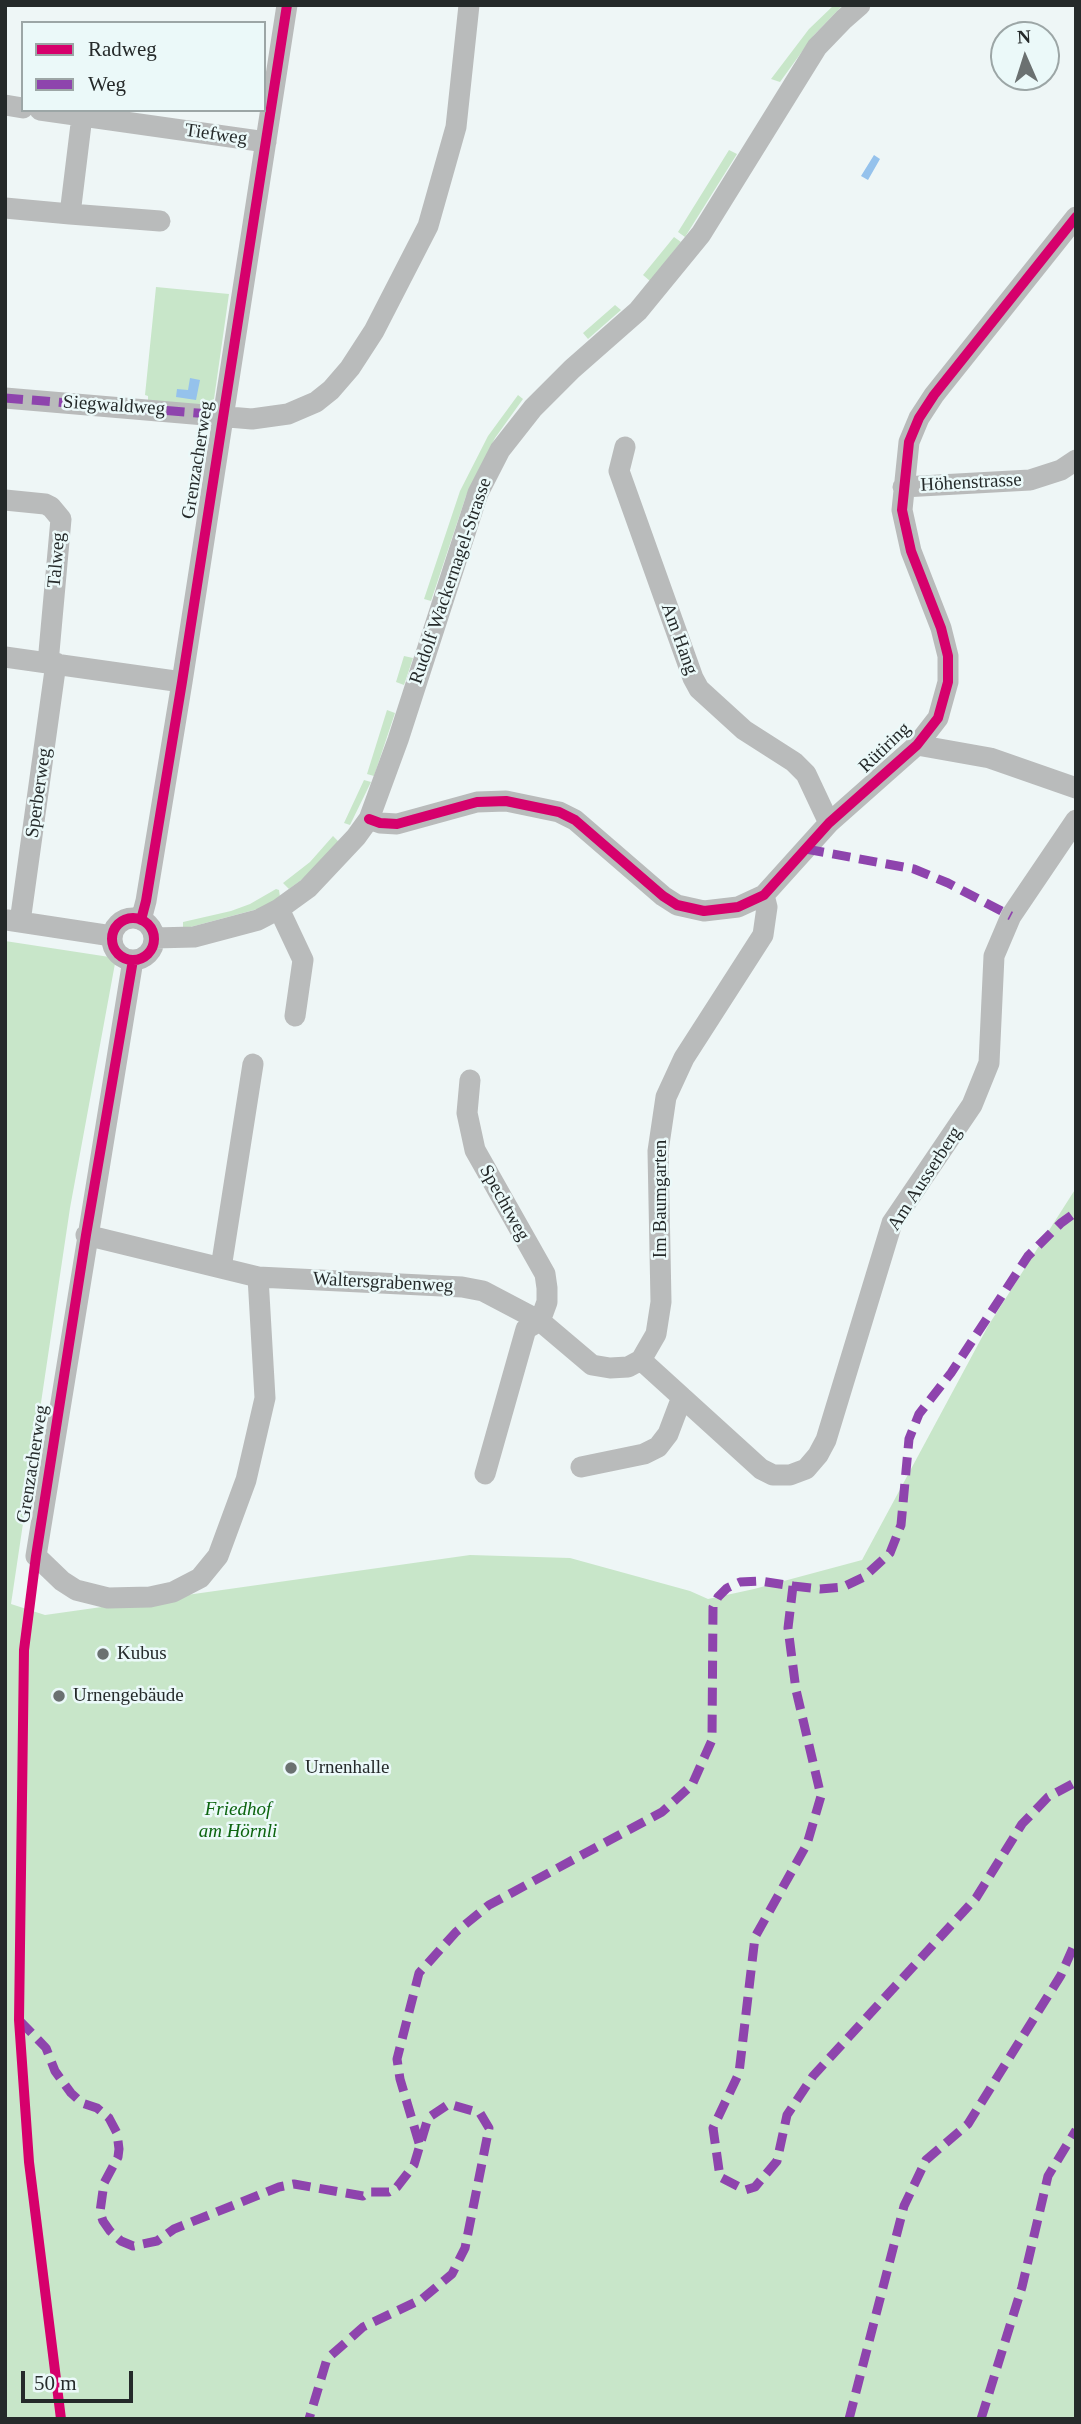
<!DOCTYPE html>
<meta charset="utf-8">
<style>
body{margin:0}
#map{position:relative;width:1081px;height:2424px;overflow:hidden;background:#eef6f6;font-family:Georgia,serif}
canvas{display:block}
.frame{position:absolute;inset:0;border:7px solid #252a2a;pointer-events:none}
.legend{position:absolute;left:21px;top:21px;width:245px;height:91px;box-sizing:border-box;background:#ebf9f9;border:2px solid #9ca6a6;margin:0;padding:9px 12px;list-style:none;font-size:21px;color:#252a2a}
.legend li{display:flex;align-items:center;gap:14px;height:35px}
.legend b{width:35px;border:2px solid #9ca6a6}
.north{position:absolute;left:990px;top:21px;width:70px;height:70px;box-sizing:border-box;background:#ebf9f9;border:2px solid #9ca6a6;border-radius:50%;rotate:357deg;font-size:19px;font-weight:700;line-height:28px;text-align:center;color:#252a2a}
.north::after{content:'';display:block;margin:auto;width:24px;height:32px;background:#6b7171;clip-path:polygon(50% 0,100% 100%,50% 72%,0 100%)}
.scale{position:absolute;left:21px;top:2371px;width:112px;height:32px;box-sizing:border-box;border:4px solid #252a2a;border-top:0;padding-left:9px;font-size:21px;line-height:24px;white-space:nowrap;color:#252a2a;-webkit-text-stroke:5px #ebf9f9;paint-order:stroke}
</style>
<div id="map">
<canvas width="1081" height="2424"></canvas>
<div class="frame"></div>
<ul class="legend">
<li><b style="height:9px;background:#d6006c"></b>Radweg</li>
<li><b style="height:9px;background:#8e44ad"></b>Weg</li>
</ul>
<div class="north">N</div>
<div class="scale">50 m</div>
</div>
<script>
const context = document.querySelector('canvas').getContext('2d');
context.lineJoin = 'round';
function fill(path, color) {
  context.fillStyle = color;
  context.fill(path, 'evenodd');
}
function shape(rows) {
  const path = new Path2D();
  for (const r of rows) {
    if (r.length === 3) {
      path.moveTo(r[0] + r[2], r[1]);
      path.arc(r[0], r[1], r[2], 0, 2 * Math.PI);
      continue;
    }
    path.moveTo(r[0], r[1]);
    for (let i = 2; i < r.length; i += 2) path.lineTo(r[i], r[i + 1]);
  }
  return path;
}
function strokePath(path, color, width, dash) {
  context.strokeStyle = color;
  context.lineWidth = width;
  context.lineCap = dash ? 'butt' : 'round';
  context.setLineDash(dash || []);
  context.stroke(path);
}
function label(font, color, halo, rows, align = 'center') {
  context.font = font + ' Georgia,serif';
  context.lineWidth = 5;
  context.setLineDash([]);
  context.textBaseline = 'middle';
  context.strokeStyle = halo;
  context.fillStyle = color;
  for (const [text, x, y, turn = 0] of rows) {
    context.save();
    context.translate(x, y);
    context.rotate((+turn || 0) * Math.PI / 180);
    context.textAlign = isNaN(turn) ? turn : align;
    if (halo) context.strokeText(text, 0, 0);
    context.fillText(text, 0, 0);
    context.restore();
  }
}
fill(shape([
 [834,5,843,5,814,35,780,82,771,79,809,29],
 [729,150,737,154,685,237,678,232],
 [674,237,681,242,650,281,643,275],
 [156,287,229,294,214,399,196,410,148,406,148,396,145,395],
 [615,305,621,310,588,339,583,333],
 [518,395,523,399,495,438,466,496,431,601,424,599,460,491,488,436],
 [404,656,413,658,404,685,396,682],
 [387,710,395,713,374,776,367,774],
 [364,780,371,782,350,825,344,823],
 [333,836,339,842,304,878,289,889,283,883,310,862],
 [276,889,279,890,280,897,269,906,183,929,183,922,231,911,250,904],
 [5,941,116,958,70,1208,11,1604,45,1615,470,1555,570,1558,690,1591,708,1599,754,1589,862,1560,988,1326,1076,1188,1076,2419,5,2419]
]), '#c8e6c9');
fill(shape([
 [874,155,880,159,868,180,861,176],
 [190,378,200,380,196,400,176,397,177,389,188,390]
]), '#95c2ec');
strokePath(shape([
 [5,105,23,108],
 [40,110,266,142],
 [5,208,70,214,82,116],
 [70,214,160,221],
 [5,398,252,419,288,414,316,402,331,390,350,368,374,331,428,226,456,127,469,5],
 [625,447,619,471,693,678,699,689,744,730,794,762,806,774,829,823],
 [903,487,1030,480,1061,470,1076,460],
 [5,500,45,504,51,507,61,519,48,663],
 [5,657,182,682],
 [917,745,990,758,1076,788],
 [369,819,380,823,397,824,477,802,506,801,559,812,575,820,663,896,677,905,704,911,738,907,764,895,829,823,917,745,938,718,948,682,948,656,941,628,911,551,902,510,909,442,919,418,934,395,1076,217],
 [279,909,303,960,295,1016],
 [133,939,21],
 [7,920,112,936],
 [141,920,146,901,182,682,287,5],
 [20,922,56,663],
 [154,938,194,937,258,920,279,909,308,888,356,837,369,819,398,740,478,493,500,450,533,408,572,369,638,311,701,234,817,47,844,19,860,5],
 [133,960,36,1556,62,1581,76,1590,108,1598,150,1597,173,1592,200,1578,218,1556,246,1480,265,1398,258,1277],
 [470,1080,467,1113,475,1150,545,1274,547,1288,547,1302,540,1321,526,1329,485,1474],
 [86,1235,258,1277,462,1287,483,1291,540,1321,592,1365,610,1368,628,1367,641,1360],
 [221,1268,253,1064],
 [641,1360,761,1469,773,1475,790,1475,806,1469,818,1455,826,1440,892,1223,972,1105,989,1063,994,956,1011,916,1076,820],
 [641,1360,656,1334,661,1302,658,1151,666,1097,684,1058,763,935,767,907,764,895],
 [581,1467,644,1454,658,1447,668,1434,682,1397]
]), '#b9bbbb', 21);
strokePath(shape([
 [5,398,223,415],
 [806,849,914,869,948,883,1011,916],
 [793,1586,820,1589,843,1587,864,1577,890,1553,901,1525,909,1439,919,1414,951,1373,1028,1256,1061,1223,1076,1212],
 [19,2020,46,2048,55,2071,71,2093,82,2103,97,2108,109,2118,117,2133,119,2149,118,2157,104,2183,100,2212,103,2221,110,2231,121,2241,133,2246,157,2241,174,2229,279,2187,294,2184,363,2196,368,2192,389,2192,397,2187,414,2165,428,2118,449,2104,480,2113,489,2128,465,2248,452,2274,422,2299,363,2327,327,2359,309,2419],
 [419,2143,400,2079,397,2059,419,1973,456,1932,489,1905,662,1812,692,1785,712,1740,713,1607,718,1597,727,1588,740,1582,760,1581,793,1586,788,1628,796,1690,821,1796,807,1844,755,1937,739,2073,713,2128,720,2177,745,2190,755,2187,777,2161,787,2115,813,2076,976,1898,1022,1824,1048,1797,1076,1782],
 [849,2419,904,2206,926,2160,968,2124,1061,1975,1076,1941],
 [981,2419,1022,2287,1048,2176,1076,2130]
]), '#8e44ad', 9, [18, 9]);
strokePath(shape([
 [369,819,380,823,397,824,477,802,506,801,559,812,575,820,663,896,677,905,704,911,738,907,764,895,829,823,917,745,938,718,948,682,948,656,941,628,911,551,902,510,909,442,919,418,934,395,1076,217],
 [133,939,21],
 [141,920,146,901,182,682,287,5],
 [61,2419,29,2162,19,2020,24,1650,36,1556,86,1235,133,960]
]), '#d6006c', 10);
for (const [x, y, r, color] of [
 [103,1654,7,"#6b7171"],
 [59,1696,7,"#6b7171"],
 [291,1768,7,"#6b7171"]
]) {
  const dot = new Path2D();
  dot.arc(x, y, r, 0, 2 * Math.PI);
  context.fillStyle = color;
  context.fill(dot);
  strokePath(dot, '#ebf9f9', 2.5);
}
label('19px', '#252a2a', '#ebf9f9', [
 ["Tiefweg",216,135,8],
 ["Siegwaldweg",114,406,4],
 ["Grenzacherweg",198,460,-81],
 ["Höhenstrasse",971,483,-3],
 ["Talweg",57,560,-85],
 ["Rudolf Wackernagel-Strasse",451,581,-71],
 ["Am Hang",679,639,70],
 ["Rütiring",885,748,-44],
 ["Sperberweg",39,793,-82],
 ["Am Ausserberg",925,1179,-57],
 ["Im Baumgarten",661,1199,-90],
 ["Spechtweg",504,1203,61],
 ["Waltersgrabenweg",383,1283,3],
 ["Grenzacherweg",33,1464,-81]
]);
label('19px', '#252a2a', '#ebf9f9', [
 ["Kubus",117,1654],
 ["Urnengebäude",73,1696],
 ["Urnenhalle",305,1768]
], 'left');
label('italic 19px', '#0c640f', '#ebf9f9', [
 ["Friedhof",238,1810],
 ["am Hörnli",238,1832]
]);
</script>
